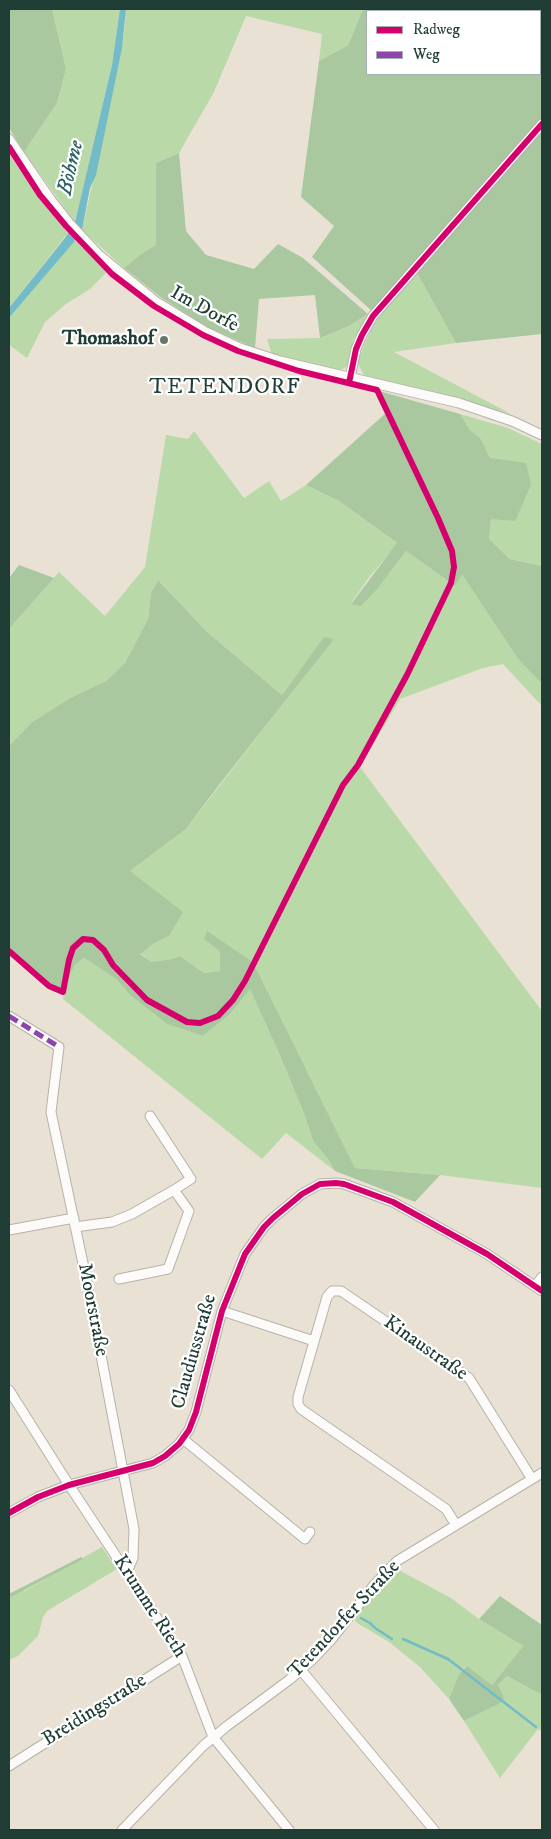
<!DOCTYPE html>
<meta charset="utf-8">
<style>
body{margin:0}
#map{position:relative;width:551px;height:1839px;overflow:hidden;background:#e9e2d4;font-family:"IM FELL DW Pica",serif}
canvas{display:block}
.frame{position:absolute;inset:0;border:10px solid #1f3d34;pointer-events:none}
.legend{position:absolute;left:366px;top:10px;width:175px;height:65px;box-sizing:border-box;background:#fff;border:1px solid #a5b1ae;margin:0;padding:6px 9px;list-style:none;font-size:15px;color:#1f3d34}
.legend li{display:flex;align-items:center;gap:10px;height:25px}
.legend b{width:25px;border:1px solid #a5b1ae}
</style>
<div id="map">
<canvas width="551" height="1839"></canvas>
<div class="frame"></div>
<ul class="legend">
<li><b style="height:6px;background:#d6006c"></b>Radweg</li>
<li><b style="height:6px;background:#8e44ad"></b>Weg</li>
</ul>
</div>
<script>
const context = document.querySelector('canvas').getContext('2d');
context.lineJoin = 'round';
function fill(path, color) {
  context.fillStyle = color;
  context.fill(path, 'evenodd');
}
function shape(rows) {
  const path = new Path2D();
  for (const r of rows) {
    path.moveTo(r[0], r[1]);
    for (let i = 2; i < r.length; i += 2) path.lineTo(r[i], r[i + 1]);
  }
  return path;
}
function strokePath(path, color, width, dash) {
  context.strokeStyle = color;
  context.lineWidth = width;
  context.lineCap = dash ? 'butt' : 'round';
  context.setLineDash(dash || []);
  context.stroke(path);
}
function label(font, color, halo, rows, align = 'center') {
  context.font = font + ' "IM FELL DW Pica",serif';
  context.lineWidth = 4.5;
  context.setLineDash([]);
  context.textBaseline = 'middle';
  context.strokeStyle = halo;
  context.fillStyle = color;
  for (const [text, x, y, turn = 0] of rows) {
    context.save();
    context.translate(x, y);
    context.rotate((+turn || 0) * Math.PI / 180);
    context.textAlign = isNaN(turn) ? turn : align;
    if (halo) context.strokeText(text, 0, 0);
    context.fillText(text, 0, 0);
    context.restore();
  }
}
fill(shape([
 [52,9,120,9,112,65,75,222,24,152,57,103,66,69],
 [126,9,363,9,348,45,319,61,322,34,246,16,214,92,179,153,156,163,156,245,141,254,124,268,82,230,111,100,124,34],
 [9,154,42,202,68,233,9,308],
 [75,240,107,272,90,289,66,304,45,322,27,358,9,345,9,318],
 [417,273,456,343,394,352,511,414,364,375,357,362,370,332,378,318],
 [368,314,353,340,350,362,346,367,339,371,272,355,267,339,320,338,349,326],
 [460,414,508,428,542,444,542,566,510,559,489,539,491,519,490,458,481,439,470,430],
 [194,431,244,498,269,481,281,501,306,485,339,501,398,544,370,576,351,603,379,587,406,551,455,586,462,573,518,659,542,684,542,706,503,664,483,668,400,699,360,767,542,1011,542,1188,440,1175,355,1168,258,972,251,961,204,939,220,952,220,971,204,973,180,956,172,959,152,962,140,953,153,944,169,936,130,871,186,829,333,639,298,673,282,695,207,632,158,580,151,593,148,619,125,663,106,681,70,698,32,722,9,746,9,629,59,572,105,616,145,567,166,435,188,439],
 [84,958,116,979,131,996,167,1024,203,1036,230,1014,250,988,279,1053,305,1116,313,1141,328,1159,335,1171,286,1133,262,1159,63,999,65,986,75,965],
 [102,1547,117,1569,47,1611,43,1617,38,1636,18,1656,9,1660,9,1594,23,1587,24,1591],
 [395,1568,451,1598,479,1619,523,1646,492,1685,466,1666,459,1674,449,1699,420,1667,389,1642,357,1623,353,1618],
 [507,1676,542,1695,542,1731,538,1729,500,1778,464,1721,499,1704,498,1685]
]), '#bad9a9');
fill(shape([
 [9,9,52,9,66,69,57,103,24,152,9,128],
 [363,9,542,9,542,334,456,343,417,273,373,312,312,257,334,226,301,197,319,61,348,45],
 [367,11,540,11,540,74,367,74],
 [179,153,186,231,206,255,254,269,278,244,303,258,368,314,349,326,320,338,315,295,259,299,255,348,207,327,159,296,124,268,141,254,156,245,156,163],
 [379,391,460,414,470,430,481,439,490,458,526,463,531,485,515,521,491,519,489,539,510,559,542,566,542,684,518,659,462,574,455,586,406,551,379,587,361,606,351,604,397,543,339,501,306,485,387,412],
 [19,565,54,578,9,629,9,578],
 [158,580,207,632,282,695,324,637,334,639,219,785,186,829,130,871,183,912,169,936,153,944,140,954,152,962,172,959,180,956,204,973,220,971,220,952,204,939,207,931,251,961,258,972,355,1168,440,1175,415,1202,335,1171,328,1159,313,1141,305,1116,279,1053,250,989,230,1014,203,1036,167,1024,131,996,116,979,84,958,75,965,65,986,60,989,49,984,9,949,9,746,32,722,70,698,106,681,125,663,148,619,151,593],
 [81,1557,83,1559,9,1598,9,1594],
 [500,1596,542,1625,542,1695,507,1676,498,1685,504,1698,499,1704,464,1721,449,1699,459,1674,467,1666,492,1685,523,1646,479,1619]
]), '#aac89f');
fill(shape([
 [120,9,126,9,122,48,102,146,96,175,90,188,82,230,73,243,9,318,9,308,65,238,75,222,112,65]
]), '#73bbc6');
strokePath(shape([
 [361,1618,370,1623,375,1628,392,1639],
 [403,1639,448,1659,536,1727]
]), '#73bbc6', 2.5);
const minor = shape([
 [9,139,51,200,69,223,99,255,155,301,206,332,240,348,280,361,459,403,512,421,542,435],
 [350,378,356,349,362,335,373,316,542,124],
 [9,1016,59,1047,51,1112,88,1287,134,1529,133,1558,127,1572],
 [150,1116,191,1179,174,1190],
 [75,1227,112,1222,132,1214,174,1190,189,1211,168,1269,119,1279],
 [9,1230,74,1218],
 [536,1285,542,1277],
 [222,1311,314,1341],
 [9,1390,69,1485,182,1656,213,1737,289,1830],
 [183,1439,305,1539,310,1532],
 [9,1513,38,1497,69,1485,153,1463,165,1456,179,1444,189,1430,196,1412,222,1311,245,1254,264,1227,273,1218,302,1194,320,1184,336,1183,344,1184,393,1202,487,1254,542,1291],
 [456,1525,446,1509,301,1409,298,1404,298,1397,327,1297,332,1291,341,1291,469,1378,532,1479],
 [301,1670,434,1830],
 [9,1766,182,1656],
 [122,1830,203,1746,227,1726,289,1680,314,1658,331,1640,375,1584,397,1561,542,1473]
]);
strokePath(minor, '#b4b3a9', 11);
strokePath(minor, '#fcfbf9', 9);
strokePath(shape([
 [9,1016,59,1047]
]), '#8e44ad', 5, [10, 5]);
strokePath(shape([
 [9,147,40,195,66,226,112,274,154,306,203,335,238,351,299,371,377,390,438,518,452,551,454,567,451,583,407,675,358,765,343,785,245,981,233,1000,218,1016,200,1023,187,1022,147,1000,113,965,104,950,93,940,83,939,73,948,69,960,63,992,49,986,9,951],
 [349,383,356,349,362,335,373,316,542,124],
 [9,1513,38,1497,69,1485,153,1463,165,1456,179,1444,189,1430,196,1412,222,1311,245,1254,264,1227,273,1218,302,1194,320,1184,336,1183,344,1184,393,1202,487,1254,542,1291]
]), '#d6006c', 6);
for (const [x, y, r, color] of [
 [164,340,5,"#66776c"]
]) {
  const dot = new Path2D();
  dot.arc(x, y, r, 0, 2 * Math.PI);
  context.fillStyle = color;
  context.fill(dot);
  strokePath(dot, '#fff', 2);
}
label('20px', '#1f3d34', '#fff', [
 ["Im Dorfe",204,310,29],
 ["Moorstraße",92,1310,79],
 ["Kinaustraße",425,1349,35],
 ["Claudiusstraße",195,1352,-74],
 ["Krumme Rieth",149,1607,57],
 ["Tetendorfer Straße",345,1620,-47],
 ["Breidingstraße",95,1711,-32]
]);
label('bold 20px', '#1f3d34', '#fff', [
 ["Thomashof",154,340]
], 'right');
label('italic 21px', '#2b6365', '#fff', [
 ["Böhme",72,168,-77]
]);
context.letterSpacing = '1px';
label('22px', '#1f3d34', '#fff', [
 ["TETENDORF",225,388]
]);
context.letterSpacing = '0px';
</script>
